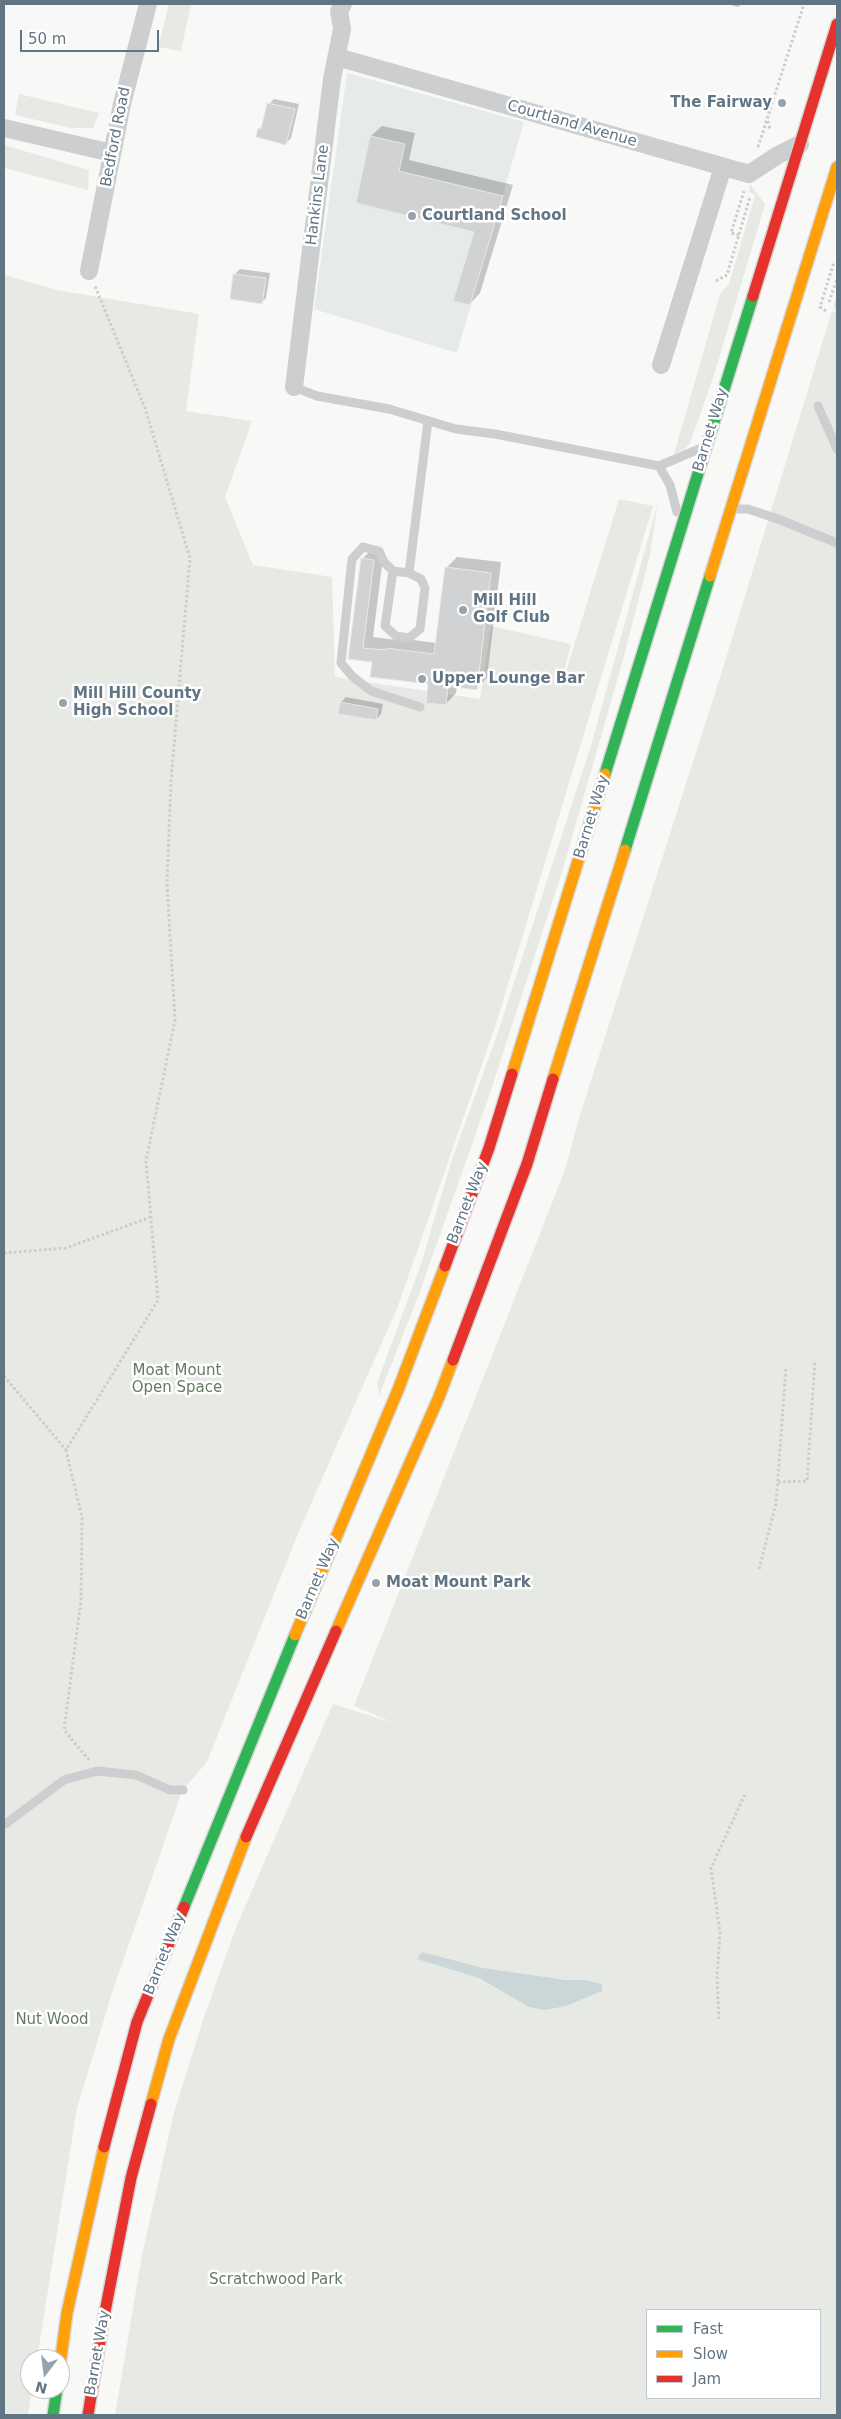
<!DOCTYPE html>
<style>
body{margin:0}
#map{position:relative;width:841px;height:2419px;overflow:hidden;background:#f8f8f7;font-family:"DejaVu Sans",sans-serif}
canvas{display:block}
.frame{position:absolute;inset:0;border:5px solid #627584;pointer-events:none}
.legend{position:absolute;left:646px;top:2309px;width:175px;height:90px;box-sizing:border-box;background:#fff;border:1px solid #c0c8ce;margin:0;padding:6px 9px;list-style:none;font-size:15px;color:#627584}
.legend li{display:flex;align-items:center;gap:10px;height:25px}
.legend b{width:25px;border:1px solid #c0c8ce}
.north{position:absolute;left:20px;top:2349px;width:50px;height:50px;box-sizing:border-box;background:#fff;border:1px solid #c0c8ce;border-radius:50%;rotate:195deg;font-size:14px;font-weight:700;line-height:20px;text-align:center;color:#627584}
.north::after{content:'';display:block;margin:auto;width:18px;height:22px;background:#96a3ac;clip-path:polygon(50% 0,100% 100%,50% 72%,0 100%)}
.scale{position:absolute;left:20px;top:30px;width:139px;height:22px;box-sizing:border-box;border:2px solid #627584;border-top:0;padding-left:6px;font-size:15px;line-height:18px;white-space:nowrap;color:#627584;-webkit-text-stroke:4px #fff;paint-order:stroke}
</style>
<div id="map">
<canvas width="841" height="2419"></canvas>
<div class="frame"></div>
<ul class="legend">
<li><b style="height:6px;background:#30b455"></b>Fast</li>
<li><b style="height:6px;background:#ff9f0a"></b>Slow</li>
<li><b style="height:6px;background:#e5322d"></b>Jam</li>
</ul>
<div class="north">N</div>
<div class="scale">50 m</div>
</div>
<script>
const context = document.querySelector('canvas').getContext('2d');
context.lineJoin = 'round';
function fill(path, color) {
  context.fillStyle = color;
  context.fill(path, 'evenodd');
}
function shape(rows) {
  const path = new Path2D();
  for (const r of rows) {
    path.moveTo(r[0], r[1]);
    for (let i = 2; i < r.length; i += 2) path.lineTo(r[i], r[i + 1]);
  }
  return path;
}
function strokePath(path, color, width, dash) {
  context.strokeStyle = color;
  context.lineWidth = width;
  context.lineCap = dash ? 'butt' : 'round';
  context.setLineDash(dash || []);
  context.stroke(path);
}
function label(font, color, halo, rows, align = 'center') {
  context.font = font + ' "DejaVu Sans",sans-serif';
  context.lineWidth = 5;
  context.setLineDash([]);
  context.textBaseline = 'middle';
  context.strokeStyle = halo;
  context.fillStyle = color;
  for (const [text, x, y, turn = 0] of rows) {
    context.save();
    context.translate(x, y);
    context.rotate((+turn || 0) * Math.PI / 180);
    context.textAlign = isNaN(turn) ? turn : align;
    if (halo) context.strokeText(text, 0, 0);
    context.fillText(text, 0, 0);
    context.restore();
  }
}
fill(shape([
 [347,73,524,122,457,353,314,309]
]), '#e7eaea');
fill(shape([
 [169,4,191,4,181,51,158,47],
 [19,94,99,113,93,128,71,128,15,115],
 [4,145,89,170,88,190,4,168],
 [750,184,765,204,763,211,714,375,690,443,684,450,674,454,720,294,729,284,755,195,749,192],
 [4,275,57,290,199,314,186,411,252,421,225,497,253,565,332,577,335,677,480,699,491,626,571,644,559,694,619,499,653,506,496,1024,398,1306,300,1529,207,1762,182,1791,113,1990,77,2108,37,2359,30,2359,30,2389,32,2389,28,2415,4,2415],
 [837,296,837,2415,115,2415,142,2255,173,2116,203,2020,237,1925,333,1704,394,1723,354,1706,565,1170,579,1118,723,668,832,311,836,312,833,306],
 [647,2310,820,2310,820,2398,647,2398],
 [658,502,650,555,623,660,562,872,488,1099,418,1297,379,1396,377,1383,422,1261,452,1159,497,1035,592,742]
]), '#e7eae4');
fill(shape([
 [422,1952,483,1968,565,1980,585,1980,602,1984,602,1991,566,2006,545,2010,529,2007,479,1978,417,1959]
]), '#cbd6d8');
fill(shape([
 [727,4,742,4,738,7],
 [274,99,299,104,291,138,286,143,259,129,264,124,269,104],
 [382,126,415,133,409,160,513,185,480,293,470,304,476,231,357,202,371,136],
 [240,269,270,273,266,298,261,303,231,298,235,274],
 [373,548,384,550,373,637,397,640,398,638,437,643,446,568,457,557,501,562,487,678,476,688,457,686,456,693,446,704,430,683,373,661,350,658,362,559],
 [346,697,383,704,381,714,376,719,341,702]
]), '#0003');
const building = shape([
 [267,103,295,109,286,145,256,137,258,128,261,129,267,103],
 [370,136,405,144,399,171,503,196,470,305,453,301,474,232,356,203,370,136],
 [233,274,266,278,262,304,230,299,233,274],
 [361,558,374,560,363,648,386,650,386,648,434,654,445,567,491,573,477,690,448,686,446,705,426,703,428,684,370,677,372,662,348,659,361,558],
 [340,702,378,709,376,720,338,714,340,702]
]);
fill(building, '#d0d2d3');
strokePath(building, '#e8e8e7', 1);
const fast = shape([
 [605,774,753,296],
 [625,850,710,576],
 [184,1907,295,1635],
 [53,2415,57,2389]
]);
const slow = shape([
 [710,576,837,167],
 [512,1074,605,774],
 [553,1079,625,850],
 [336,1631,439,1397,453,1360],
 [295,1635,398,1390,445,1266],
 [151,2104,169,2039,246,1837],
 [60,2365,67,2313,104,2147]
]);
const jam = shape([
 [753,296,837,24],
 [445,1266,489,1148,512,1074],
 [453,1360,527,1164,553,1079],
 [246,1837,336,1631],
 [104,2147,137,2022,184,1907],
 [88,2415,104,2317,131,2178,151,2104]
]);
strokePath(fast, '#d5d6d6', 14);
strokePath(slow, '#d5d6d6', 14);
strokePath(jam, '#d5d6d6', 14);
strokePath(shape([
 [768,121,770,130],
 [758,147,804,4],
 [739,235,731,233,744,191],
 [716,281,727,275,750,197],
 [829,302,837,279],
 [826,311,820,307,834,262],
 [4,1253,66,1248,151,1217],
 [4,1376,66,1450],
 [778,1482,807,1481,815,1361],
 [759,1569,776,1504,786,1367],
 [89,1760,64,1730,81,1601,82,1518,66,1450,158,1300,146,1161,175,1020,167,884,171,781,190,558,145,408,95,286],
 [719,2019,717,1978,720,1933,711,1868,746,1792]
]), '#cbcccc', 3, [2.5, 2.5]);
strokePath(shape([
 [294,387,317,396,389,409,456,429,495,434,659,466,699,449],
 [818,406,837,449],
 [659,466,670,485,677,512],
 [734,509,748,509,778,519,837,543],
 [393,571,384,562,379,551,363,547,352,559,341,663,352,676,371,691,420,707],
 [409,573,393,571,385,626,396,636,409,638,420,629,425,588,421,579,409,573,428,421],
 [4,1825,64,1780,97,1771,136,1775,170,1790,183,1790]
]), '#cdcecf', 9);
strokePath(shape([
 [337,57,749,174,778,155,800,144],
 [4,128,112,153],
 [89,271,122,104,148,4],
 [661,365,723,167],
 [294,387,332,79,342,29,339,11,343,4]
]), '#cdcecf', 18);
strokePath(fast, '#30b455', 11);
strokePath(slow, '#ff9f0a', 11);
strokePath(jam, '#e5322d', 11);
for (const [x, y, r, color] of [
 [782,103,5,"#96a3ac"],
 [412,216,5,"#96a3ac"],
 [463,610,5,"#96a3ac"],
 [422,679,5,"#96a3ac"],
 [63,703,5,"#96a3ac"],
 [376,1583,5,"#96a3ac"]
]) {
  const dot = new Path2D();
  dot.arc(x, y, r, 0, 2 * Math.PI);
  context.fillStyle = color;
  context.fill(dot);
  strokePath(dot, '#fff', 2);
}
label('bold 15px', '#627584', '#fff', [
 ["The Fairway",772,103,"right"],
 ["Courtland School",422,216],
 ["Mill Hill",473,601],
 ["Golf Club",473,618],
 ["Upper Lounge Bar",432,679],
 ["Mill Hill County",73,694],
 ["High School",73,711],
 ["Moat Mount Park",386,1583]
], 'left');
label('15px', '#627584', '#fff', [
 ["Courtland Avenue",572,124,16],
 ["Bedford Road",116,137,-79],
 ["Hankins Lane",318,195,-83],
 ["Barnet Way",711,430,-73],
 ["Barnet Way",592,817,-73],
 ["Barnet Way",468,1203,-69],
 ["Barnet Way",318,1579,-67],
 ["Barnet Way",165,1954,-68],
 ["Barnet Way",98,2353,-80]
]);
label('15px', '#667a61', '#fff', [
 ["Moat Mount",177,1371],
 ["Open Space",177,1388],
 ["Nut Wood",52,2020],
 ["Scratchwood Park",276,2280]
]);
</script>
